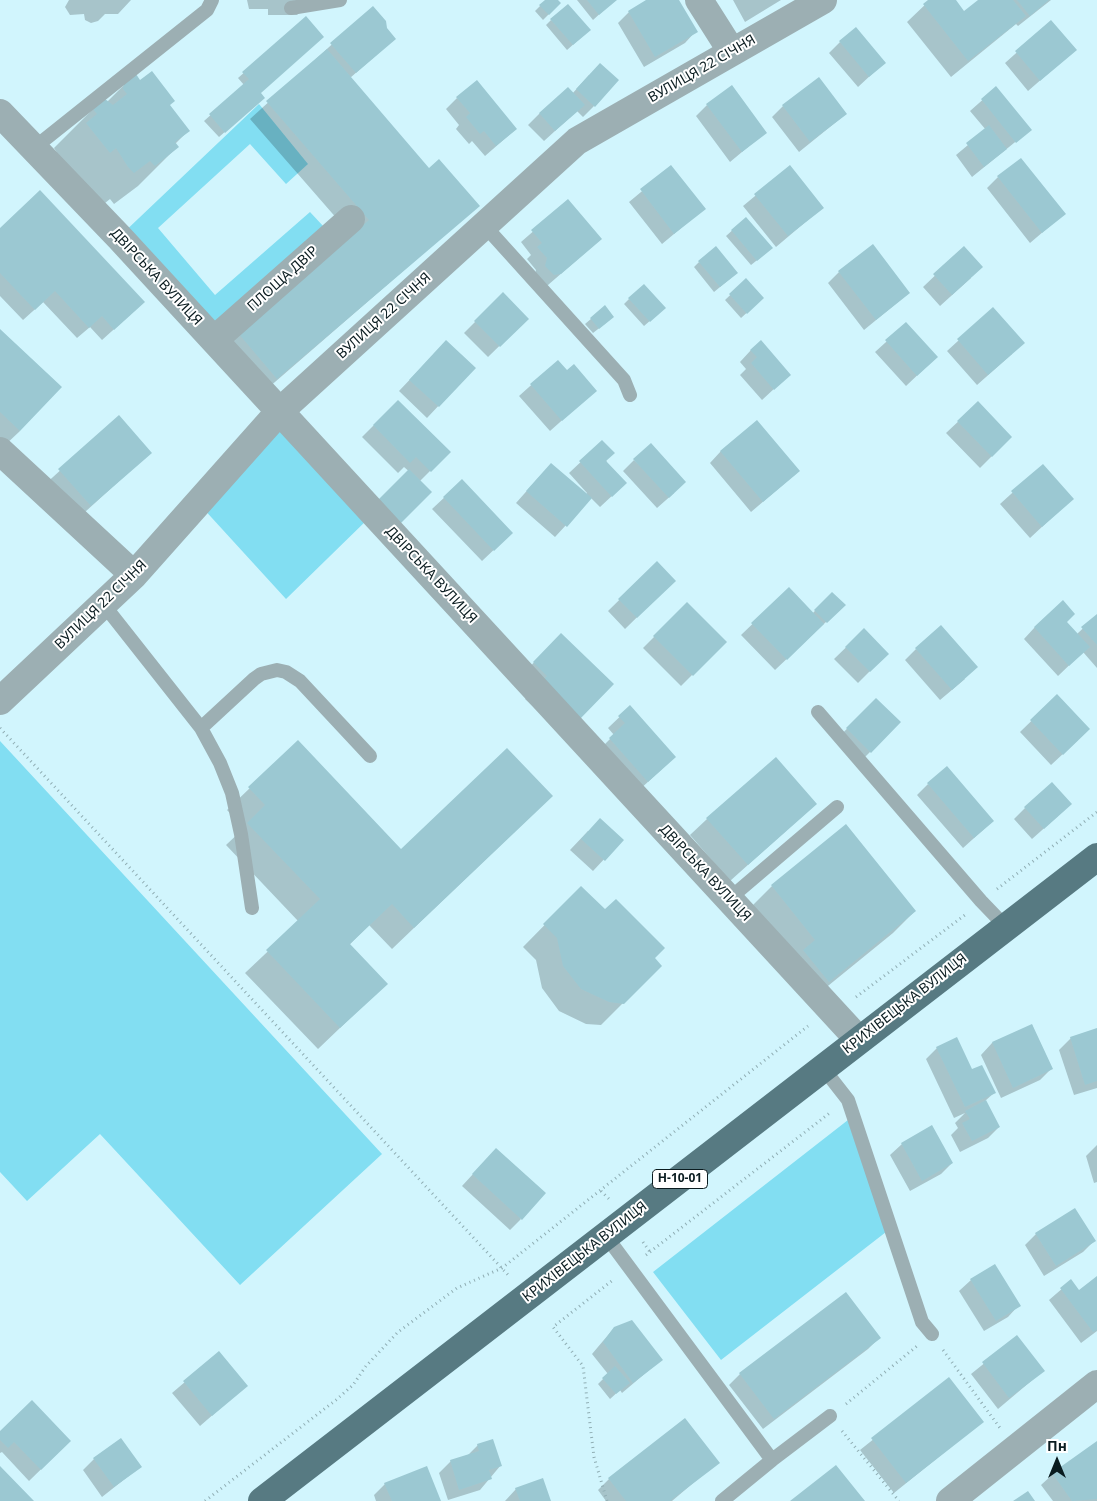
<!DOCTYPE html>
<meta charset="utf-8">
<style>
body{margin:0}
#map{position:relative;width:1097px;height:1501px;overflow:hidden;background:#d1f5fd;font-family:"Noto Sans",sans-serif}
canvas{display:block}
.north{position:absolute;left:1032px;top:1436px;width:50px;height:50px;-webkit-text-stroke:4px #fff;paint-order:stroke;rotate:0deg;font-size:14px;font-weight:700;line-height:20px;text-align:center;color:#0a1c20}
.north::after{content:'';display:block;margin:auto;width:18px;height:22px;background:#0a1c20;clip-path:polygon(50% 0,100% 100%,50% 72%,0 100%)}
</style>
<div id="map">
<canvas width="1097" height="1501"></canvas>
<div class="north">Пн</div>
</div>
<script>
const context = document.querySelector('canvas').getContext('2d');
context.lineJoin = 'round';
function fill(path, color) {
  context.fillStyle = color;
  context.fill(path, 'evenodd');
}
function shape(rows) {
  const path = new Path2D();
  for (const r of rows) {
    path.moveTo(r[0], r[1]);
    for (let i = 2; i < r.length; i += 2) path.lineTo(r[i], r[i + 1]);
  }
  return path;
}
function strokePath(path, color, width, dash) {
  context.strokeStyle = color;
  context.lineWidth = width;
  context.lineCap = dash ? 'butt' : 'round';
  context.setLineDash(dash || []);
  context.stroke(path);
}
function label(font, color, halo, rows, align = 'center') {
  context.font = font + ' "Noto Sans",sans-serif';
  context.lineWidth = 4;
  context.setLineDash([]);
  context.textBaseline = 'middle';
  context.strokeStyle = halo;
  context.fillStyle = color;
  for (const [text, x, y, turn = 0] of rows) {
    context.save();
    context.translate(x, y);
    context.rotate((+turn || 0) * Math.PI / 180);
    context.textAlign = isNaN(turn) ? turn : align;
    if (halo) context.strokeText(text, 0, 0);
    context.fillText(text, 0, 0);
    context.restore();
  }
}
fill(shape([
 [259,104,308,164,286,184,250,144,158,228,215,295,310,212,324,227,206,331,119,237],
 [279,420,370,517,286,599,201,506],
 [0,741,382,1154,240,1285,100,1134,27,1201,0,1172],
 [848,1120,886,1232,721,1360,653,1272]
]), '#82def2');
fill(shape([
 [69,0,131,0,118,14,105,14,98,21,91,23,85,20,84,14,70,15,65,7],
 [247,0,324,0,303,9,297,15,268,15,268,9,249,9],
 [546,0,556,0,560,3,543,20,535,11],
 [577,0,615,0,593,20],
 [649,0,678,0,696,31,685,43,644,67,618,23,629,12],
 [733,0,781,0,745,22],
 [930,0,955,0,964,12,980,0,1051,0,1018,26,1016,24,951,77,907,22],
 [373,7,389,44,350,78,428,169,478,206,260,395,222,350,352,236,250,119],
 [306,18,260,93,258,103,219,137,204,121,244,85,238,78],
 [551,20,584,35,567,50,546,25],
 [1051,22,1075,50,1028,91,1005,63],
 [840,42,885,62,858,87,829,53],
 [589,75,594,106,583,117,577,111,544,141,528,125,540,113,572,94],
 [140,82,169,106,188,131,175,144,177,147,138,186,114,204,110,199,94,212,54,148,93,109,107,102,124,85],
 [996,88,1030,130,972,177,956,155,986,130,970,111],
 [457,98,516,129,485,156,472,141,469,144,456,129,459,125,446,109],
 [707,105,766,132,730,162,696,116],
 [783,106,846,114,799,152,772,117],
 [671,167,704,209,662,244,629,202],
 [790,167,822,208,776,247,743,206],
 [998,177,1064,214,1030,243,987,188],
 [568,201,601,239,548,285,542,286,534,277,536,270,527,259,531,255,521,242],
 [746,218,766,253,751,265,726,236],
 [0,229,132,313,102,340,90,327,77,338,43,302,23,320,0,296],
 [964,248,971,278,940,306,923,287],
 [699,262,731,278,714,292,694,267],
 [839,272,909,293,864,330,828,283],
 [746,280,763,298,741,318,725,300],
 [503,294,527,319,488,357,464,333],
 [629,299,659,313,644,326,624,304],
 [605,307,607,322,593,333,585,324],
 [993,309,1012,354,977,385,947,351],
 [906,324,925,368,906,386,875,352],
 [0,330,20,431,3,447,0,445],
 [751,350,789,375,762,400,740,375,746,369,740,362],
 [435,353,474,368,427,418,399,391],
 [558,361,567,371,595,391,550,431,519,396],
 [398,401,449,452,420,481,404,467,398,473,362,437],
 [978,403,1011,437,980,468,946,433],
 [119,417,150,453,74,522,42,487],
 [602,442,614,494,600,507,591,498,555,537,516,503,540,476,586,495,587,493,569,473],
 [721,451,799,471,751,512,710,463],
 [634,460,674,493,657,508,623,471],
 [1043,465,1072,499,1030,538,1000,504],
 [462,481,500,544,482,561,432,509],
 [657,563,674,581,625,629,608,611],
 [789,589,812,614,832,593,844,605,775,670,741,635],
 [687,604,725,642,681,686,643,648],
 [1097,615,1097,668,1083,652,1058,676,1024,639,1035,627,1065,622,1077,634],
 [864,630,887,654,858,683,834,659],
 [916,649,965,679,940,700,905,660],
 [544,652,563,735,525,699,531,693,517,680],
 [1057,696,1078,740,1051,765,1020,732],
 [876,699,900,722,859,763,836,740],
 [630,707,663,768,637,792,599,750,614,735,608,728],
 [298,742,401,850,529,818,392,949,369,925,349,945,364,1005,318,1049,245,973,299,922,226,845,244,828,227,810],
 [928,784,993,821,963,848,917,795],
 [816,804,730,881,690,835,707,819],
 [1025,808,1059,815,1032,839,1014,819],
 [846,826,915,911,893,933,807,1003,750,908,772,886],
 [588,831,622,840,593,871,570,850],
 [581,888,660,966,601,1025,586,1024,559,1011,542,988,536,960,523,947],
 [1032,1025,1051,1069,1040,1080,1001,1098,981,1055,992,1043],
 [1097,1030,1097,1088,1074,1095,1059,1050,1071,1038],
 [937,1048,972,1071,994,1093,985,1101,999,1127,988,1138,960,1152,951,1135,958,1128,955,1123,965,1113,954,1118,926,1059],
 [902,1144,952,1163,941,1174,910,1191,890,1155],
 [1097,1145,1097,1182,1094,1183,1086,1156],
 [485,1161,521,1219,510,1230,462,1186],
 [1075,1210,1094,1241,1083,1252,1044,1276,1025,1245,1036,1234],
 [995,1266,1019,1305,1008,1317,984,1331,959,1291,971,1280],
 [1097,1278,1097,1331,1081,1343,1049,1300,1071,1281,1079,1291],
 [614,1328,661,1360,622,1393,620,1390,610,1399,598,1384,608,1374,592,1354],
 [1017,1337,1043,1371,998,1409,971,1374],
 [879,1338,868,1349,763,1429,729,1385,740,1374],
 [219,1353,246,1386,200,1426,172,1393],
 [949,1379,982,1422,894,1493,860,1450],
 [0,1432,70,1441,29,1481,2,1452,0,1453],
 [1097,1442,1097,1501,1053,1501,1041,1485,1053,1474],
 [478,1445,501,1465,480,1490,448,1500,439,1473,451,1461,467,1456],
 [94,1459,140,1467,102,1497,83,1470],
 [718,1462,672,1501,606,1501,598,1490,609,1479],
 [385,1484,440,1501,376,1501,374,1495],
 [516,1489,550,1501,505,1501]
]), '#0003');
fill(shape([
 [545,0,558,0,561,3,549,15,539,5],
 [587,0,617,0,599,15],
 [646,0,679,0,698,32,655,57,628,11],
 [928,0,956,0,964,11,978,0,1013,0,1026,16,968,61,923,4],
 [1017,0,1049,0,1030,16],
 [568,4,591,30,573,45,550,19],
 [373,6,386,21,387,28,396,39,356,73,330,43],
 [306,16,324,37,261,93,265,98,225,133,209,114,249,79,242,72],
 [1051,20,1077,50,1040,81,1015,51],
 [856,27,886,63,869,77,839,41],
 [327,49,429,168,439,159,480,206,277,379,238,333,369,220,266,101],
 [600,63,619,80,595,107,576,89],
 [152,71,175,101,170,105,190,131,175,142,179,147,155,166,150,161,134,173,128,167,116,148,110,153,86,123,97,114,92,108,105,99,113,105,127,94,123,89,124,84,136,74,140,80],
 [819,77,847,114,810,142,782,105],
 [477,80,517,129,496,146,484,131,480,134,466,117,470,113,456,97],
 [732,85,767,133,742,152,706,104],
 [996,86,1032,130,1016,143,981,99],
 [568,87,585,105,555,131,539,113],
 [989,125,1007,149,984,167,966,143],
 [1021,158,1066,214,1042,233,997,176],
 [671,165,706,209,674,234,640,189],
 [790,165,824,208,788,236,754,194],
 [40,190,145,302,114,330,102,316,89,328,55,291,35,310,0,273,0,228],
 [568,199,602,239,561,274,554,275,545,266,547,258,537,247,542,243,531,230],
 [746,217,773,248,757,261,731,230],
 [873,244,910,293,876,320,838,271],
 [716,246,738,273,720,287,698,261],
 [964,246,983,267,952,295,933,274],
 [746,278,764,298,747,314,729,294],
 [644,284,666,308,650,322,628,298],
 [503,292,529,319,500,347,474,321],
 [605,305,614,317,599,329,590,318],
 [993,307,1025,343,988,375,957,339],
 [906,322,938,357,917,376,885,340],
 [0,329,62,387,20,431,0,412],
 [446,340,476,368,439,407,409,380],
 [761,340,791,375,774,390,751,363,757,357,750,350],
 [558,360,567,370,574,364,597,391,562,421,530,384],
 [398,400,451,452,431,472,416,457,410,463,373,425],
 [978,401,1012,437,992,457,957,421],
 [119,415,152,453,91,506,58,469],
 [757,420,800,471,763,502,720,451],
 [602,440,615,453,606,461,627,483,612,497,579,461],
 [651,443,686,482,669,498,633,459],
 [551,463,592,498,567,527,526,491],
 [1043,464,1074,499,1042,527,1011,491],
 [409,469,432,492,401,523,378,500],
 [462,479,513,533,494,551,443,497],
 [657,561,676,581,637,618,618,599],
 [789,587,824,624,787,660,751,623],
 [832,592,846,605,827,623,814,610],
 [1063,600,1075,614,1067,622,1090,647,1069,666,1034,627],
 [687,602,727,642,693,676,653,636],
 [1097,614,1097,645,1081,627],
 [941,625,978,667,952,690,915,648],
 [864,628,889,654,870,672,845,647],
 [561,633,614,684,580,719,541,682,547,676,533,662],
 [1057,694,1090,729,1063,755,1030,720],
 [876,698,901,722,871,753,846,728],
 [630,705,676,757,648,782,609,738,625,723,618,716],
 [298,740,401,849,507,748,553,796,414,928,392,904,350,944,388,984,340,1028,266,950,320,899,247,823,265,805,248,787],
 [776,757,817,804,748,865,706,818],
 [947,766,994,821,974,838,927,783],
 [1052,782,1072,804,1044,829,1024,807],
 [600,818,624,840,605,861,581,839],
 [846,824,916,911,829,982,803,950,815,940,771,885],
 [581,886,605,909,616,899,665,948,655,958,662,966,624,1004,609,1002,581,989,563,966,557,938,543,924],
 [1032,1024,1053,1069,1013,1088,992,1042],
 [1097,1028,1097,1081,1085,1085,1070,1037],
 [957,1037,972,1069,982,1065,996,1093,965,1107,936,1047],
 [986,1100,1000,1127,972,1141,962,1123,970,1119,965,1111],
 [932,1125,953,1163,922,1181,901,1143],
 [496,1148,546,1193,522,1220,472,1174],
 [1075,1208,1096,1241,1056,1266,1035,1233],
 [995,1264,1021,1306,996,1321,970,1279],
 [1097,1276,1097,1330,1093,1332,1060,1288,1071,1279,1079,1290],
 [846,1292,881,1338,774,1419,739,1373],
 [632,1320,663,1360,633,1383,603,1342,614,1327],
 [1017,1335,1045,1371,1009,1398,982,1362],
 [219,1351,248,1386,212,1416,183,1381],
 [615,1366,630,1383,616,1394,602,1378],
 [949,1377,984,1422,906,1483,871,1438],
 [32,1400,71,1441,41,1470,14,1442,8,1448,0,1440,0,1431],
 [685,1418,720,1463,670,1501,626,1501,608,1478],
 [121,1438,142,1467,114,1487,93,1458],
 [493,1439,502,1466,489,1470,492,1479,459,1490,450,1460,479,1451,477,1444],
 [1097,1441,1097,1499,1072,1501,1052,1473],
 [836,1465,865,1501,790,1501],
 [0,1466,34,1501,0,1501],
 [427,1466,441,1501,392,1501,384,1483],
 [543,1478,551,1501,520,1501,515,1488],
 [1028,1491,1035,1501,1013,1501]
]), '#9bc8d2');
strokePath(shape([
 [0,728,510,1277],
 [997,889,1097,812],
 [856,997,965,915],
 [601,1191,610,1200],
 [643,1242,650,1252],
 [646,1255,831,1112],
 [943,1350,1000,1428],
 [846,1404,917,1346],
 [842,1431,899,1501],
 [205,1501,336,1400,353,1385,366,1366,398,1332,457,1288,502,1268,808,1026],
 [607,1501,594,1457,583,1366,553,1327,613,1280]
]), '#8fadb3', 3, [1, 4]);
strokePath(shape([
 [291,8,340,0],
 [34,148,207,10,212,0],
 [484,225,624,380,630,395],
 [104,605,201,728,254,679,261,674,277,670,286,672,300,681,370,756],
 [818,712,981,901,1006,927],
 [201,728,220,763,232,793,241,834,252,908],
 [729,899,837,807],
 [823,1068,848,1100,922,1322,932,1334],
 [606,1236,772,1460,830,1416],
 [722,1501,772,1460]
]), '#9cafb3', 14);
strokePath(shape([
 [699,0,732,52],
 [0,113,119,237,859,1040],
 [214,340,351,219],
 [0,451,134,575],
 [0,701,134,575,279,412,577,141,823,0],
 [950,1501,1097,1384]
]), '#9cafb3', 28);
strokePath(shape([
 [262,1501,1097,857]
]), '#577a82', 28);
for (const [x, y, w] of [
 [680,1179,55]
]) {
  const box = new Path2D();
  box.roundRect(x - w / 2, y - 9.5, w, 19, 4);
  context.fillStyle = '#fff';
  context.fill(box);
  strokePath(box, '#0a1c20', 1);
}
label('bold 12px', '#0a1c20', null, [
 ["Н-10-01",680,1179]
]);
label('14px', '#0a1c20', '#fff', [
 ["ВУЛИЦЯ 22 СІЧНЯ",702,69,-30],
 ["ДВІРСЬКА ВУЛИЦЯ",156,277,47],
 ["ПЛОЩА ДВІР",283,279,-42],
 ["ВУЛИЦЯ 22 СІЧНЯ",384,316,-42],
 ["ДВІРСЬКА ВУЛИЦЯ",431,575,47],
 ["ВУЛИЦЯ 22 СІЧНЯ",101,605,-44],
 ["ДВІРСЬКА ВУЛИЦЯ",705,873,47],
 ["КРИХІВЕЦЬКА ВУЛИЦЯ",905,1004,-38],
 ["КРИХІВЕЦЬКА ВУЛИЦЯ",585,1252,-38]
]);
</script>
